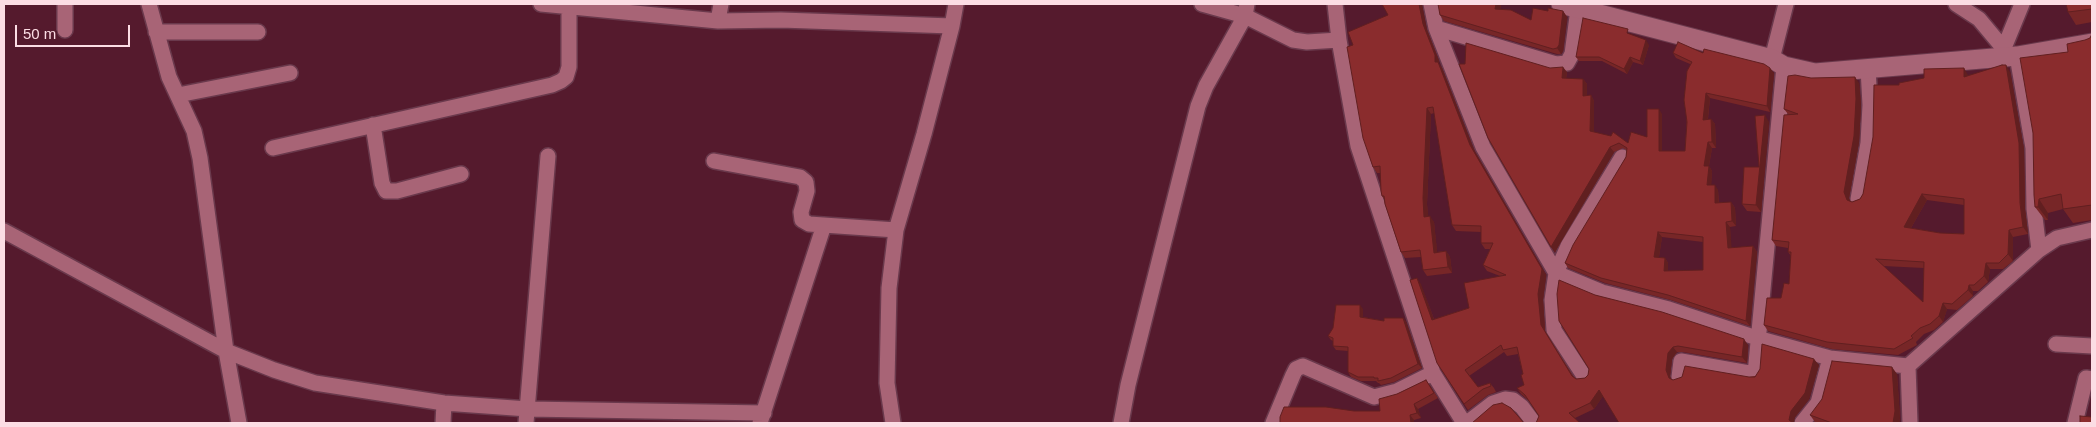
<!DOCTYPE html>
<style>
body{margin:0}
#map{position:relative;width:2096px;height:427px;overflow:hidden;background:#551a2d;font-family:Arial,sans-serif}
canvas{display:block}
.frame{position:absolute;inset:0;border:5px solid #fcdde4;pointer-events:none}
.scale{position:absolute;left:15px;top:25px;width:115px;height:22px;box-sizing:border-box;border:2px solid #fcdde4;border-top:0;padding-left:6px;font-size:15px;line-height:18px;white-space:nowrap;color:#fcdde4;-webkit-text-stroke:4px #551a2d;paint-order:stroke}
</style>
<div id="map">
<canvas width="2096" height="427"></canvas>
<div class="frame"></div>
<div class="scale">50 m</div>
</div>
<script>
const context = document.querySelector('canvas').getContext('2d');
context.lineJoin = 'round';
function shape(rows) {
  const path = new Path2D();
  for (const r of rows) {
    path.moveTo(r[0], r[1]);
    for (let i = 2; i < r.length; i += 2) path.lineTo(r[i], r[i + 1]);
  }
  return path;
}
function strokePath(path, color, width, dash) {
  context.strokeStyle = color;
  context.lineWidth = width;
  context.lineCap = dash ? 'butt' : 'round';
  context.setLineDash(dash || []);
  context.stroke(path);
}
function fill(path, color) {
  context.fillStyle = color;
  context.fill(path, 'evenodd');
}
const minor = shape([
 [65,4,65,30],
 [149,4,169,77,194,131,200,158,226,351,239,423],
 [541,4,718,21,781,20,952,26],
 [1202,4,1245,16,1293,40,1307,42,1339,40],
 [1335,4,1339,40,1358,146,1433,373,1464,423],
 [1431,4,1436,28,1483,147,1556,273,1602,292,1669,309,1757,338,1830,358,1908,366,1910,423],
 [1956,4,1979,19,2009,55],
 [718,21,721,4],
 [1436,28,1556,64,1567,63,1572,54,1578,9],
 [156,32,258,32],
 [2004,48,2022,4],
 [2017,56,2033,148,2034,209,2039,250],
 [1772,59,1786,4],
 [178,95,290,73],
 [373,125,382,183,386,191,397,191,461,174],
 [273,148,552,85,561,81,566,77,569,67,569,7],
 [714,161,800,177,806,182,807,191,801,212,802,220,809,224,896,230],
 [1858,199,1868,143,1870,105,1868,68],
 [4,231,226,351,274,370,315,383,444,403,528,409,764,413],
 [2056,344,2092,346],
 [1908,366,2039,250,2057,238,2092,230],
 [1584,376,1554,330,1552,300,1556,273,1568,246,1622,157],
 [1679,377,1681,361,1755,374,1784,66],
 [443,423,444,403],
 [526,423,548,156],
 [760,423,824,225],
 [893,423,887,383,889,288,896,230,924,134,952,26,956,4],
 [1121,423,1128,385,1198,106,1206,86,1245,16,1247,4],
 [1273,423,1293,375,1296,369,1303,366,1374,397,1397,391,1433,373],
 [1467,423,1493,403,1505,399,1513,400,1522,407,1534,423],
 [1802,423,1818,403,1830,358],
 [2075,423,2086,378,2092,379]
]);
const tertiary = shape([
 [1561,4,1772,59,1784,66,1815,73,2017,56,2092,43]
]);
strokePath(minor, '#6a394c', 18);
strokePath(tertiary, '#6a394c', 21);
strokePath(minor, '#a86476', 15);
strokePath(tertiary, '#a86476', 19);
fill(shape([
 [1501,4,1500,10,1531,20,1548,11,1563,11,1567,17,1563,51,1561,54,1557,54,1444,21,1440,15],
 [2092,4,2092,22,2076,25,2068,12],
 [1388,15,1427,30,1439,61,1439,64,1442,68,1474,150,1546,275,1543,300,1545,331,1573,376,1576,379,1585,378,1588,375,1589,369,1595,295,1748,345,1747,363,1683,352,1677,352,1672,359,1670,376,1671,379,1673,380,1749,377,1819,365,1809,399,1795,417,1603,396,1594,409,1575,418,1539,416,1529,401,1521,394,1517,388,1524,385,1523,374,1518,354,1507,356,1504,352,1469,376,1478,387,1490,383,1494,388,1496,392,1488,395,1468,410,1464,404,1421,284,1434,319,1469,308,1500,276,1487,271,1483,265,1490,249,1485,249,1481,243,1481,232,1456,231,1452,225,1434,113,1431,114,1427,204,1428,217,1434,222,1437,252,1446,251,1450,257,1452,273,1427,276,1423,270,1421,257,1405,258,1401,252,1384,199,1382,196,1380,173,1377,173,1373,167,1353,45],
 [1631,34,1631,35,1649,45,1643,65,1633,62,1627,74,1602,61,1579,61,1576,57],
 [2092,34,2092,220,2073,223,2063,209,2048,213,2048,220,2045,220,2035,207,2068,52,2090,38],
 [1673,53,1703,53,1774,73,1770,112,1710,98,1708,119,1711,119,1715,124,1716,148,1712,148,1709,166,1712,171,1711,185,1718,190,1719,203,1731,202,1735,208,1736,226,1730,227,1731,248,1753,246,1757,252,1750,326,1671,300,1605,283,1568,268,1565,263,1626,157,1627,150,1623,148,1614,152,1555,252,1551,247,1550,68,1567,72,1566,79,1583,79,1587,84,1587,96,1591,95,1594,101,1594,132,1628,143,1647,137,1662,114,1662,151,1685,151,1690,64,1676,58],
 [1662,237,1703,242,1703,270,1668,271,1668,263,1665,258,1659,257],
 [2010,72,2024,149,2025,209,2028,234,2013,237,2013,261,2003,269,1990,269,1988,282,1978,291,1973,291,1973,296,1957,310,1947,309,1943,322,1934,330,1924,334,1916,342,1917,345,1898,355,1832,349,1768,331,1764,325,1789,284,1791,256,1788,252,1788,248,1776,246,1772,240,1788,114,1784,109,1811,78,1859,83,1861,105,1859,142,1849,198,1850,201,1852,202,1860,199,1863,194,1899,85,1968,75],
 [1927,200,1964,205,1964,234,1940,233,1911,228],
 [1883,266,1924,268,1923,302],
 [1769,122,1761,212,1747,211,1742,204,1759,167],
 [1363,309,1363,317,1384,321,1403,318,1406,322,1422,368,1394,382,1381,385,1379,383,1378,383,1376,381,1361,381,1351,377,1348,372,1348,351,1336,350,1333,346,1333,341,1331,340,1328,336],
 [1897,374,1900,418,1899,423,1818,423,1815,422,1810,415],
 [1426,380,1438,398,1418,409,1421,418,1414,420,1354,411,1380,411,1397,394]
]), '#772627');
fill(shape([
 [1419,4,1422,4,1427,30,1439,61,1439,64,1442,68,1474,150,1546,275,1543,300,1545,331,1541,325,1435,62,1423,24],
 [1496,4,1501,4,1500,15,1495,9],
 [1563,11,1567,17,1563,51,1561,54,1557,48],
 [1646,40,1649,45,1643,65,1640,61],
 [1630,57,1633,62,1627,74,1624,69],
 [2006,65,2010,72,2024,149,2025,209,2028,234,2023,227],
 [1563,67,1567,72,1565,84,1562,78],
 [1770,68,1774,73,1770,112,1767,106],
 [1964,68,1968,75,1968,83,1964,77],
 [1855,77,1859,83,1861,105,1859,142,1849,198,1852,206,1847,200,1844,192],
 [1583,79,1587,84,1587,101,1583,96],
 [1706,93,1710,98,1707,125,1703,120],
 [1591,95,1594,101,1594,137,1590,131],
 [1427,108,1431,114,1427,204,1429,223,1424,217,1423,198],
 [1659,109,1662,114,1662,157,1659,151],
 [1765,115,1769,122,1761,212,1756,205],
 [1711,119,1715,124,1716,148,1712,142],
 [1708,142,1712,148,1708,171,1704,166],
 [1610,147,1614,152,1555,252,1551,247],
 [1709,166,1712,171,1711,190,1707,185],
 [1715,185,1718,190,1719,208,1715,203],
 [1922,194,1927,200,1908,233,1904,227],
 [2039,199,2048,213,2048,220,2038,207],
 [1731,202,1735,208,1736,226,1732,221],
 [1430,216,1434,222,1438,259,1434,253],
 [1726,222,1730,227,1732,253,1728,248],
 [2009,230,2013,237,2013,261,2008,254],
 [1658,232,1662,237,1658,263,1654,257],
 [1753,246,1757,252,1750,326,1746,321],
 [1446,251,1450,257,1452,273,1448,267],
 [1665,258,1668,263,1668,276,1664,271],
 [1986,263,1990,269,1988,282,1984,276],
 [1417,278,1421,284,1436,326,1432,320],
 [1969,285,1973,291,1973,296,1968,290],
 [1943,303,1947,309,1943,322,1939,316],
 [1360,305,1363,309,1363,321,1360,317],
 [1403,318,1406,322,1422,368,1418,364],
 [1744,339,1748,345,1747,363,1742,357],
 [1673,347,1677,352,1672,359,1670,376,1673,384,1669,378,1666,370,1668,353],
 [1814,359,1819,365,1809,399,1795,417,1794,423,1791,423,1789,420,1791,411],
 [1892,367,1897,374,1900,418,1899,423,1893,423],
 [1599,390,1603,396,1594,409,1590,403],
 [1414,404,1418,409,1421,418,1417,413],
 [1410,415,1414,420,1414,423,1411,423]
]), '#611f20');
const building = shape([
 [1382,4,1419,4,1423,24,1435,55,1435,62,1438,62,1470,145,1542,269,1538,294,1541,325,1572,376,1576,379,1585,378,1588,375,1589,369,1559,321,1557,294,1559,280,1595,295,1662,312,1744,339,1742,357,1678,346,1673,347,1668,353,1666,370,1669,378,1673,380,1682,377,1685,366,1749,377,1755,377,1760,369,1762,344,1814,359,1805,393,1791,411,1789,420,1793,423,1619,423,1599,390,1590,403,1569,413,1580,423,1536,423,1539,416,1525,395,1517,388,1524,385,1521,375,1523,374,1517,347,1503,350,1501,345,1465,370,1478,387,1490,383,1491,386,1483,389,1464,404,1437,363,1410,280,1417,278,1432,320,1469,308,1464,283,1506,275,1483,265,1493,243,1481,243,1481,226,1452,225,1433,107,1427,108,1423,198,1424,217,1430,216,1434,253,1446,251,1448,267,1423,270,1420,250,1401,252,1385,204,1384,196,1382,196,1381,191,1380,166,1373,167,1363,138,1347,47,1353,45,1348,32,1388,15,1382,4],
 [1438,4,1496,4,1495,9,1511,10,1531,20,1533,8,1548,11,1548,8,1563,11,1559,45,1557,48,1553,49,1440,15,1438,4],
 [2066,4,2092,4,2092,9,2068,12,2066,4],
 [1583,18,1628,29,1627,33,1646,40,1640,61,1630,57,1624,69,1599,57,1576,57,1583,18],
 [2092,34,2092,205,2063,209,2061,194,2039,199,2038,207,2035,207,2034,195,2033,133,2020,58,2068,52,2067,44,2085,40,2090,38,2092,34],
 [1678,42,1703,53,1704,49,1764,64,1770,68,1767,106,1706,93,1703,120,1711,119,1712,142,1708,142,1704,166,1709,166,1707,185,1715,185,1715,203,1731,202,1732,221,1726,222,1728,248,1753,246,1746,321,1668,295,1601,278,1565,263,1573,245,1626,157,1627,148,1619,143,1610,147,1551,247,1488,138,1459,64,1465,64,1466,43,1550,68,1563,67,1562,78,1583,79,1583,96,1591,95,1590,131,1611,136,1613,132,1628,143,1631,132,1647,137,1647,109,1659,109,1659,151,1685,151,1687,122,1684,100,1687,71,1692,62,1673,53,1678,42],
 [1658,232,1703,237,1703,270,1664,271,1665,258,1654,257,1658,232],
 [2002,65,2006,65,2019,143,2020,203,2023,227,2009,230,2008,254,1999,263,1986,263,1984,276,1974,285,1969,285,1968,290,1952,304,1943,303,1939,316,1930,324,1920,328,1911,336,1913,338,1894,349,1827,342,1764,325,1767,298,1781,298,1784,283,1789,284,1791,252,1788,252,1789,242,1772,240,1784,115,1798,114,1784,109,1788,76,1795,75,1811,78,1855,77,1856,99,1854,136,1844,192,1847,200,1852,202,1860,199,1863,194,1873,137,1874,85,1899,85,1899,83,1924,78,1924,69,1964,68,1964,77,2002,65],
 [1922,194,1964,199,1964,234,1940,233,1904,227,1922,194],
 [1876,259,1924,262,1923,302,1876,259],
 [1765,115,1756,205,1742,204,1744,167,1759,167,1755,116,1765,115],
 [1336,305,1360,305,1360,317,1384,321,1384,318,1403,318,1418,364,1391,378,1378,381,1378,378,1374,378,1374,377,1358,377,1348,372,1348,347,1333,346,1333,338,1328,336,1333,328,1336,305],
 [1832,361,1892,367,1895,411,1893,423,1832,423,1810,415,1822,399,1832,361],
 [1426,380,1434,393,1414,404,1417,413,1410,415,1411,423,1280,423,1280,417,1284,407,1326,407,1354,411,1380,411,1379,399,1397,394,1426,380],
 [1502,403,1511,408,1524,423,1472,423,1493,405,1502,403],
 [2080,416,2092,417,2092,423,2080,423,2080,416]
]);
fill(building, '#8a2c2d');
strokePath(building, '#611f20', 1);
</script>
